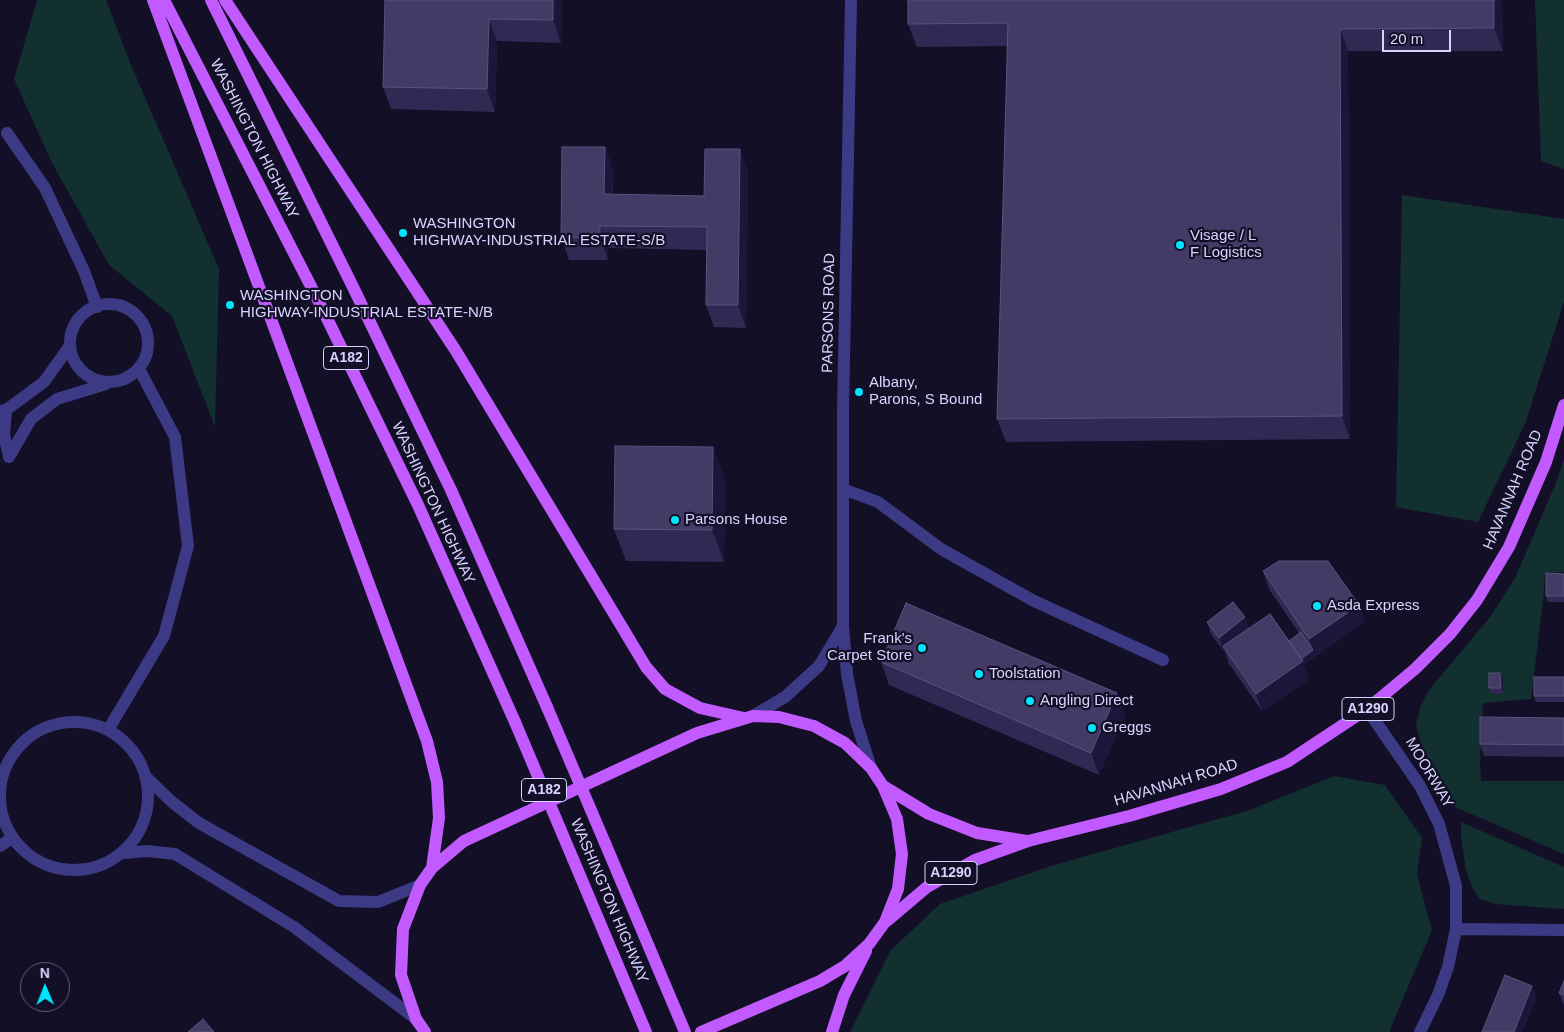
<!DOCTYPE html>
<style>
body{margin:0}
#map{position:relative;width:1564px;height:1032px;overflow:hidden;background:#130f26;font-family:Helvetica,sans-serif}
canvas{display:block}
.north{position:absolute;left:20px;top:962px;width:50px;height:50px;box-sizing:border-box;background:#130f26;border:1px solid #625e7d;border-radius:50%;rotate:359deg;font-size:14px;font-weight:700;line-height:20px;text-align:center;color:#d9d4ff}
.north::after{content:'';display:block;margin:auto;width:18px;height:22px;background:#00e5ff;clip-path:polygon(50% 0,100% 100%,50% 72%,0 100%)}
.scale{position:absolute;left:1382px;top:30px;width:69px;height:22px;box-sizing:border-box;border:2px solid #d9d4ff;border-top:0;padding-left:6px;font-size:15px;line-height:18px;white-space:nowrap;color:#d9d4ff;-webkit-text-stroke:4px #130f26;paint-order:stroke}
</style>
<div id="map">
<canvas width="1564" height="1032"></canvas>
<div class="north">N</div>
<div class="scale">20 m</div>
</div>
<script>
const context = document.querySelector('canvas').getContext('2d');
context.lineJoin = 'round';
function fill(path, color) {
  context.fillStyle = color;
  context.fill(path, 'evenodd');
}
function shape(rows) {
  const path = new Path2D();
  for (const r of rows) {
    if (r.length === 3) {
      path.moveTo(r[0] + r[2], r[1]);
      path.arc(r[0], r[1], r[2], 0, 2 * Math.PI);
      continue;
    }
    path.moveTo(r[0], r[1]);
    for (let i = 2; i < r.length; i += 2) path.lineTo(r[i], r[i + 1]);
  }
  return path;
}
function strokePath(path, color, width, dash) {
  context.strokeStyle = color;
  context.lineWidth = width;
  context.lineCap = dash ? 'butt' : 'round';
  context.setLineDash(dash || []);
  context.stroke(path);
}
function label(font, color, halo, rows, align = 'center') {
  context.font = font + ' Helvetica,sans-serif';
  context.lineWidth = 4.5;
  context.setLineDash([]);
  context.textBaseline = 'middle';
  context.strokeStyle = halo;
  context.fillStyle = color;
  for (const [text, x, y, turn = 0] of rows) {
    context.save();
    context.translate(x, y);
    context.rotate((+turn || 0) * Math.PI / 180);
    context.textAlign = isNaN(turn) ? turn : align;
    if (halo) context.strokeText(text, 0, 0);
    context.fillText(text, 0, 0);
    context.restore();
  }
}
fill(shape([
 [37,0,106,0,131,65,219,269,215,427,172,316,109,265,51,161,14,79],
 [1535,0,1564,0,1564,169,1541,161],
 [1402,195,1564,219,1564,302,1525,424,1478,522,1396,507],
 [1564,459,1564,572,1545,573,1543,602,1531,699,1483,703,1480,761,1481,781,1564,781,1564,854,1455,807,1421,744,1416,725,1420,708,1429,690,1491,616,1516,576,1556,483],
 [1334,776,1385,785,1422,838,1417,875,1432,930,1389,1032,850,1032,890,951,940,904,1051,866,1250,810],
 [1461,822,1564,867,1564,909,1495,904,1480,899,1473,889,1466,870,1461,838]
]), '#12302f');
strokePath(shape([
 [851,0,843,412,843,626,847,674,856,721,871,768],
 [7,133,45,188,84,271,97,307],
 [109,343,39],
 [6,410,4,435,9,457],
 [0,411,6,410,44,382,69,347],
 [9,457,31,419,57,399,106,384],
 [843,489,878,502,941,549,1034,601,1163,660],
 [1367,709,1420,786,1439,824,1456,886,1456,929,1448,967,1438,995,1420,1032],
 [753,716,785,697,819,666,843,626],
 [74,796,74],
 [108,730,164,636,188,546,175,437,139,369],
 [145,776,172,802,199,823,339,901,378,902,420,885],
 [0,846,12,838],
 [124,853,147,851,175,854,294,927,416,1019],
 [1456,929,1564,930]
]), '#3d3a85', 12);
strokePath(shape([
 [153,0,427,741,437,782,439,818,432,868],
 [164,0,319,302,418,505,515,722],
 [211,0,353,287,451,490,547,707],
 [225,0,456,351,646,667,665,689,700,708,744,718],
 [883,786,929,814,977,833,1027,841],
 [605,843,685,1032],
 [573,859,646,1032],
 [887,921,927,887,975,860,1028,841,1129,816,1221,789,1287,762,1367,709,1415,669,1450,634,1477,600,1509,547,1546,462,1564,405],
 [425,1032,416,1019,401,975,403,929,420,885,432,868,464,841,697,733,753,716,779,717,814,726,845,743,871,768,883,786,897,819,902,854,898,889,885,922,869,944,845,966,820,981,701,1032],
 [832,1032,844,995,866,951]
]), '#c25bff', 12);
strokePath(shape([
 [547,707,605,843],
 [515,722,573,859]
]), '#c25bff', 12);
fill(shape([
 [385,0,562,0,561,43,497,41,495,112,391,109,383,87],
 [1502,0,1503,51,1348,51,1350,439,1006,442,997,419,1007,46,917,47,908,24],
 [605,147,613,170,613,194,704,196,740,149,748,172,746,328,714,327,706,305,707,250,608,248,608,260,569,260,561,237],
 [725,479,724,562,626,561,614,529],
 [1263,571,1359,605,1365,622,1304,664,1309,679,1262,711,1229,664,1224,649,1223,650,1211,634,1207,622,1245,617,1249,628,1289,641,1299,633,1269,589],
 [1564,574,1564,602,1548,602,1546,596],
 [881,662,1117,693,1125,716,1099,775,889,685],
 [1500,673,1503,679,1503,694,1491,694,1489,688],
 [1564,677,1564,702,1536,702,1534,696],
 [1564,718,1564,757,1484,756,1480,744],
 [1564,981,1564,1005,1559,993]
]), '#312854');
fill(shape([
 [553,0,562,0,561,43,553,20],
 [1494,0,1502,0,1503,51,1494,28],
 [489,19,497,41,495,112,487,89],
 [1340,29,1348,51,1350,439,1342,416],
 [605,147,613,170,612,217,604,194],
 [740,149,748,172,746,328,738,305],
 [600,226,608,248,608,260,600,238],
 [713,447,725,479,724,562,712,530],
 [1359,605,1365,622,1304,664,1309,679,1262,711,1256,694,1313,650,1309,639],
 [1245,617,1249,629,1223,646,1223,650,1219,638],
 [1500,673,1503,679,1503,694,1501,688],
 [1117,693,1125,716,1099,775,1091,753],
 [1532,986,1537,998,1523,1032,1514,1032]
]), '#1d163a');
const building = shape([
 [385,0,553,0,553,20,489,19,487,89,383,87,385,0],
 [908,0,1494,0,1494,28,1340,29,1342,416,997,419,1008,23,908,24,908,0],
 [562,147,605,147,604,194,704,196,705,149,740,149,738,305,706,305,707,227,600,226,600,238,561,237,562,147],
 [615,446,713,447,712,530,614,529,615,446],
 [1279,561,1328,561,1359,605,1309,639,1263,571,1279,561],
 [1546,573,1564,574,1564,596,1546,596,1546,573],
 [1233,602,1245,617,1219,638,1207,622,1233,602],
 [906,603,1117,693,1091,753,881,662,906,603],
 [1270,614,1303,661,1256,694,1223,646,1270,614],
 [1301,632,1313,650,1301,659,1289,641,1301,632],
 [1489,673,1500,673,1501,688,1489,688,1489,673],
 [1534,677,1564,677,1564,696,1534,696,1534,677],
 [1480,717,1564,718,1564,745,1480,744,1480,717],
 [1505,975,1532,986,1514,1032,1482,1032,1505,975],
 [1564,981,1564,995,1559,993,1564,981],
 [203,1019,214,1032,188,1032,203,1019]
]);
fill(building, '#433a66');
strokePath(building, '#5a527e', 1);
for (const [x, y, r, color] of [
 [403,233,5,"#00e5ff"],
 [1180,245,5,"#00e5ff"],
 [230,305,5,"#00e5ff"],
 [859,392,5,"#00e5ff"],
 [675,520,5,"#00e5ff"],
 [1317,606,5,"#00e5ff"],
 [922,648,5,"#00e5ff"],
 [979,674,5,"#00e5ff"],
 [1030,701,5,"#00e5ff"],
 [1092,728,5,"#00e5ff"]
]) {
  const dot = new Path2D();
  dot.arc(x, y, r, 0, 2 * Math.PI);
  context.fillStyle = color;
  context.fill(dot);
  strokePath(dot, '#130f26', 2);
}
for (const [x, y, w] of [
 [346,358,45],
 [1368,709,52],
 [544,790,45],
 [951,873,52]
]) {
  const box = new Path2D();
  box.roundRect(x - w / 2, y - 11.5, w, 23, 4);
  context.fillStyle = '#130f26';
  context.fill(box);
  strokePath(box, '#d9d4ff', 1);
}
label('bold 14px', '#d9d4ff', null, [
 ["A182",346,358],
 ["A1290",1368,709],
 ["A182",544,790],
 ["A1290",951,873]
]);
label('15px', '#d9d4ff', '#130f26', [
 ["WASHINGTON HIGHWAY",254,139,63],
 ["PARSONS ROAD",829,313,-89],
 ["HAVANNAH ROAD",1513,490,-67],
 ["WASHINGTON HIGHWAY",433,503,65],
 ["MOORWAY",1429,773,59],
 ["HAVANNAH ROAD",1176,783,-17],
 ["WASHINGTON HIGHWAY",609,901,67]
]);
label('15px', '#d9d4ff', '#130f26', [
 ["WASHINGTON",413,224],
 ["HIGHWAY-INDUSTRIAL ESTATE-S/B",413,241],
 ["Visage / L",1190,236],
 ["F Logistics",1190,253],
 ["WASHINGTON",240,296],
 ["HIGHWAY-INDUSTRIAL ESTATE-N/B",240,313],
 ["Albany,",869,383],
 ["Parons, S Bound",869,400],
 ["Parsons House",685,520],
 ["Asda Express",1327,606],
 ["Frank's",912,639,"right"],
 ["Carpet Store",912,656,"right"],
 ["Toolstation",989,674],
 ["Angling Direct",1040,701],
 ["Greggs",1102,728]
], 'left');
</script>
